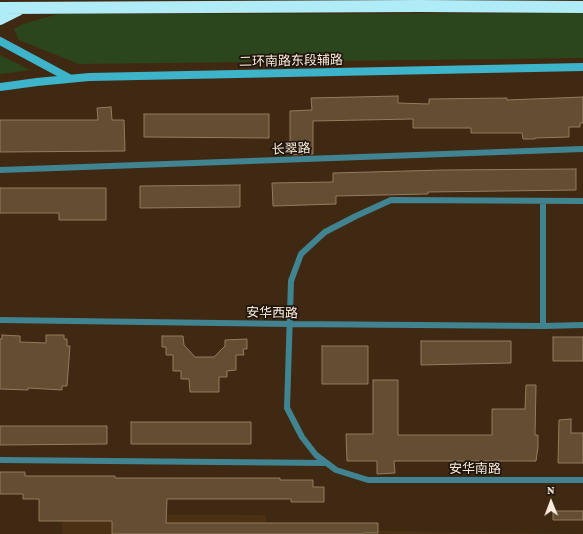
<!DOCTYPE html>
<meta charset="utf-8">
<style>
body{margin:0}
#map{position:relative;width:583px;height:534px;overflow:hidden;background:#402912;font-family:"Crimson Pro",serif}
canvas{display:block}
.north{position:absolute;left:531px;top:482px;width:40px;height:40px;-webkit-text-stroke:3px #1f150b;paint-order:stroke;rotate:359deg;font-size:11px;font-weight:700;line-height:16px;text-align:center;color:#fcecde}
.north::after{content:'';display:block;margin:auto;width:14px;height:18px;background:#fcecde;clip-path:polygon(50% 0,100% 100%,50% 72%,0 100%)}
</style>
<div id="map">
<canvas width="583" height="534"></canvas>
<div class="north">N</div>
</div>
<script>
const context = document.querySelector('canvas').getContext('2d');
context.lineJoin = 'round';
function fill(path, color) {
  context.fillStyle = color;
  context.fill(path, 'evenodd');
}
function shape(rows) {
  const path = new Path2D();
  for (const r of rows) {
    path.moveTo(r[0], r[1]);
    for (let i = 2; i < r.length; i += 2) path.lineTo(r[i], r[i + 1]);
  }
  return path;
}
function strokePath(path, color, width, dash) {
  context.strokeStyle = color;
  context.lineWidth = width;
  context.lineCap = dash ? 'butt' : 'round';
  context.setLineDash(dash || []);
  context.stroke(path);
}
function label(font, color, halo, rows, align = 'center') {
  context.font = font + ' "Crimson Pro","Noto Sans SC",serif';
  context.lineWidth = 3.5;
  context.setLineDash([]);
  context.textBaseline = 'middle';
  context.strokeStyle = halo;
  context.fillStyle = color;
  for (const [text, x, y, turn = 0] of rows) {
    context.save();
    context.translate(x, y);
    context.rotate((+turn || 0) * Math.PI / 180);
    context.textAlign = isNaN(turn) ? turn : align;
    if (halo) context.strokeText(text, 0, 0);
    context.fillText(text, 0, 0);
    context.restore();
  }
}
fill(shape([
 [62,514,266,515,265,534,62,534],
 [270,529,583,534,270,534]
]), '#4c3013');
fill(shape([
 [583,13,583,58,79,64,19,40,14,29,23,24,58,14],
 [0,55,30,70,0,74]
]), '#2b461d');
const building = shape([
 [398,96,398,103,429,104,429,99,507,98,507,100,583,97,583,123,580,123,580,127,569,127,569,137,535,138,535,139,523,139,522,133,471,133,471,128,413,128,413,119,313,121,313,154,290,155,290,111,312,110,311,98,398,96],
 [111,107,112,120,124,120,125,151,0,152,0,120,98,120,97,108,111,107],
 [144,114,269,114,269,138,144,137,144,114],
 [576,169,576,190,428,192,428,194,336,196,336,204,273,206,272,183,333,182,333,173,443,170,576,169],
 [240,185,240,207,140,208,140,186,240,185],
 [0,188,106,188,106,220,59,220,59,213,0,213,0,188],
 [2,335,20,336,20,342,46,343,46,335,64,335,64,339,67,339,67,346,70,346,67,386,62,386,62,390,28,388,28,390,0,389,0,339,2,339,2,335],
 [162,336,183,336,184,345,195,357,214,357,225,346,225,340,247,339,247,349,243,349,244,355,236,355,236,370,227,371,227,377,219,377,219,392,190,392,189,379,181,379,181,371,173,371,173,355,166,355,166,347,162,347,162,336],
 [553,337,583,337,583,361,553,361,553,337],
 [421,341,511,341,511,363,421,365,421,341],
 [322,346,368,346,368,384,322,384,322,346],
 [373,380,398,380,398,435,492,435,492,409,525,409,526,385,536,385,535,435,538,435,538,447,536,461,394,461,395,473,377,474,377,461,347,461,346,434,373,434,373,380],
 [571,419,571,433,583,433,583,463,558,463,559,420,571,419],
 [131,422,251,422,251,444,131,444,131,422],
 [0,426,107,426,107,444,0,445,0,426],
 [0,472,25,472,25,476,115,476,115,478,280,478,280,480,313,480,313,487,324,487,324,502,291,502,291,499,167,499,166,523,378,523,378,533,363,533,363,534,112,534,112,521,39,521,39,499,23,499,23,494,0,494,0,472],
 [553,511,583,511,583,520,553,520,553,511]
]);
fill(building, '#644e33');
strokePath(building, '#927b5f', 1);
strokePath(shape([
 [0,170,583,149],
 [583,201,391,200,356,216,325,232,301,254,291,281,287,408,302,437,316,455,336,470,368,480,583,480],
 [0,320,290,324,543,326,583,325],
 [543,326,543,201],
 [0,460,327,463]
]), '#418491', 6);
strokePath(shape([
 [0,41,69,78],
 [0,87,37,82,89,77,583,67]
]), '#3db4c9', 8);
strokePath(shape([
 [0,8,419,6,583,7],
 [0,19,18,10]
]), '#b0ecf8', 12);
label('13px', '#fcecde', '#1f150b', [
 ["二环南路东段辅路",291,61,-1],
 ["长翠路",291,149,-2],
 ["安华西路",272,313,1],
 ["安华南路",475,469]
]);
</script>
